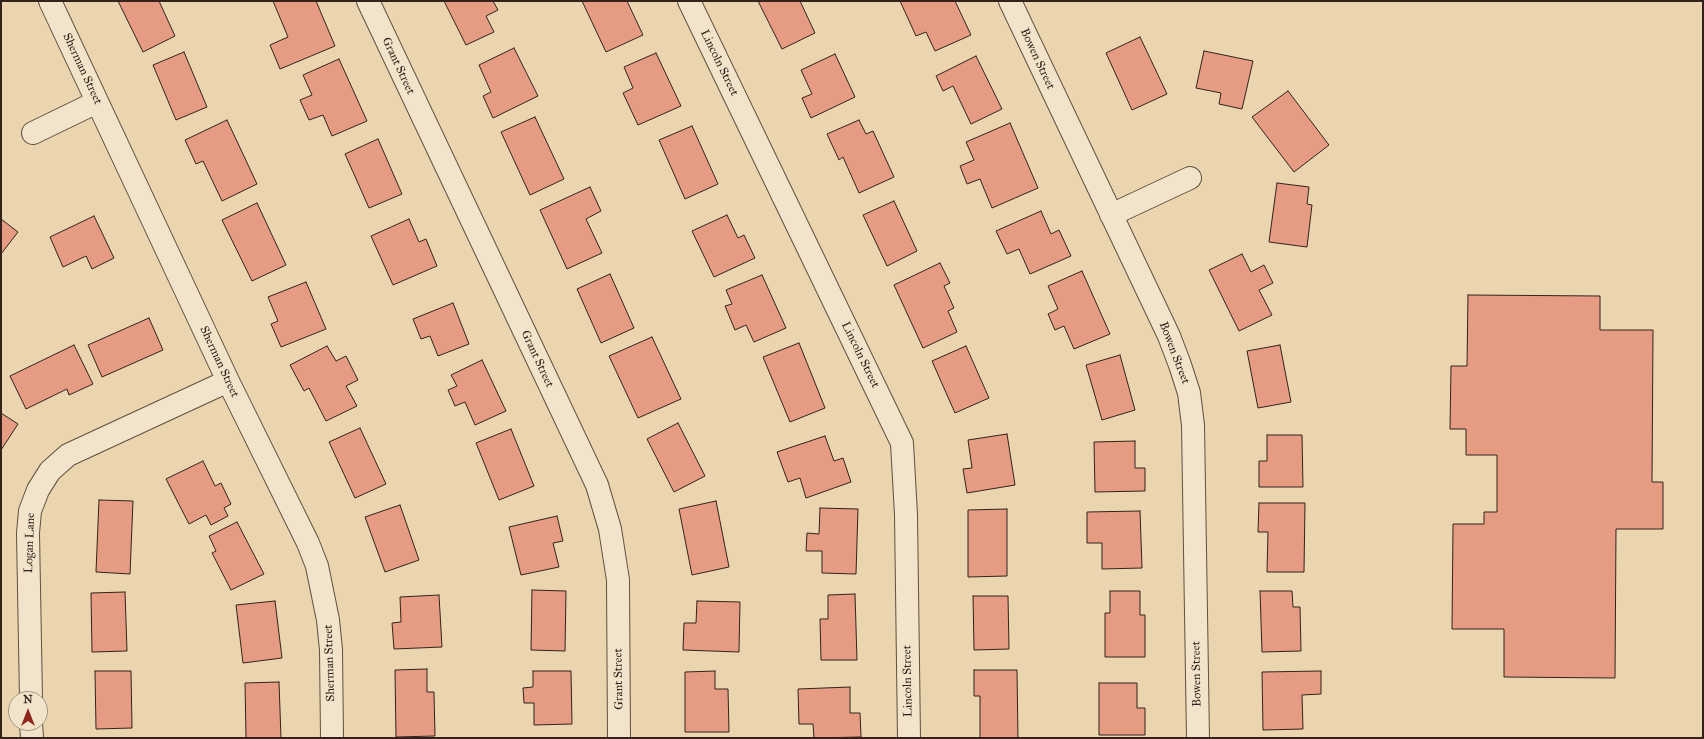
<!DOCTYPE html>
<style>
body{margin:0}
#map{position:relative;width:1704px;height:739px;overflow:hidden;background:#ead5ae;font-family:"IM FELL Great Primer",serif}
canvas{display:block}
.frame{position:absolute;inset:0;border:2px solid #33221c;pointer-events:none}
.north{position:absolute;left:8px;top:691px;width:40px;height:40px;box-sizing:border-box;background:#f1e4ca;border:1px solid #a59684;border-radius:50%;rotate:0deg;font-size:11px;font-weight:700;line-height:16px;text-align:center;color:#33221c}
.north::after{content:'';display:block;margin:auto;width:14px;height:18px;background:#8f2418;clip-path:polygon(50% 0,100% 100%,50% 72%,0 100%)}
</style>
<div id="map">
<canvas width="1704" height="739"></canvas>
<div class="frame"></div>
<div class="north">N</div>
</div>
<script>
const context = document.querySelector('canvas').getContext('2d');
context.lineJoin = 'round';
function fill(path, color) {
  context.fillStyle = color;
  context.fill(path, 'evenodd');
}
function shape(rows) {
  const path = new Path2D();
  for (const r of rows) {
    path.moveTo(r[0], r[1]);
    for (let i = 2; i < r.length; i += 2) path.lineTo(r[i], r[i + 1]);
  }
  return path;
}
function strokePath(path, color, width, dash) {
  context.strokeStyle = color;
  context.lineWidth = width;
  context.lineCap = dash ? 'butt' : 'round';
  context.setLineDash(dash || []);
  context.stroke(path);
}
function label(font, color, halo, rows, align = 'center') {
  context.font = font + ' "IM FELL Great Primer",serif';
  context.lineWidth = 3;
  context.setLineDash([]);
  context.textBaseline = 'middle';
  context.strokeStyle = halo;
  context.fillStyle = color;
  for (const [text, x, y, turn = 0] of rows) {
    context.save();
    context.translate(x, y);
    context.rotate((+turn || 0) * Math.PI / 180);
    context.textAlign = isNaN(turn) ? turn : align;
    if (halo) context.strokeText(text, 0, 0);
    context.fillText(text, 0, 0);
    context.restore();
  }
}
const building = shape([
 [118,1,159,1,175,36,143,52,118,1],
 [273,1,316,1,335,46,280,69,270,45,288,37,273,1],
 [444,1,493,1,498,10,486,16,494,32,466,45,444,1],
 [582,1,627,1,643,35,606,52,582,1],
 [758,1,800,1,815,33,782,49,758,1],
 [900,1,955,1,971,35,935,51,926,32,916,36,900,1],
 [1140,37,1167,94,1132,110,1106,53,1140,37],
 [514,48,538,96,493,118,483,96,491,92,479,65,514,48],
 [1204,51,1253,61,1242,109,1219,104,1221,93,1196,88,1204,51],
 [184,52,207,107,176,120,153,65,184,52],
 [656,53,681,106,638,125,623,93,633,88,624,67,656,53],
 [835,54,855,97,811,118,802,98,812,94,801,70,835,54],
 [976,56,1002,109,971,124,953,86,943,91,936,76,976,56],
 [339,59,367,121,332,136,323,115,309,120,300,100,312,95,303,75,339,59],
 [1288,91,1329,145,1294,172,1252,117,1288,91],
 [535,117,564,179,530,195,501,132,535,117],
 [227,120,257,184,222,201,203,161,196,164,185,140,227,120],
 [859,120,866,134,873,131,894,177,859,193,843,157,839,160,827,134,859,120],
 [1010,123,1038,188,992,208,980,179,967,184,960,166,974,160,966,142,1010,123],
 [692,126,718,184,685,199,659,140,692,126],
 [378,139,402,194,369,208,345,154,378,139],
 [1277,183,1309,187,1307,204,1312,205,1307,247,1269,242,1277,183],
 [590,187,601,211,586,219,602,253,567,269,540,210,590,187],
 [894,201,917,251,887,266,863,215,894,201],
 [257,203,286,265,252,281,222,220,257,203],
 [1041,211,1051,234,1059,230,1071,256,1030,274,1019,249,1007,254,996,231,1041,211],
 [727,215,738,238,744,235,755,258,714,277,692,231,727,215],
 [94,216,114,258,92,269,86,256,63,267,50,237,94,216],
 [1,219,18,232,1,254,1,219],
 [409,219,419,242,426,239,437,266,393,285,371,236,409,219],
 [1242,254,1251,272,1264,265,1273,283,1259,290,1272,315,1239,331,1209,270,1242,254],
 [940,263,950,283,944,286,954,308,948,311,957,332,923,348,894,285,940,263],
 [1082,271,1110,334,1074,349,1064,326,1055,330,1048,314,1058,309,1048,286,1082,271],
 [610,274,634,328,601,343,577,289,610,274],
 [762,275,786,328,754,342,746,325,735,330,725,306,732,304,726,290,762,275],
 [306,282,326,329,281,347,271,324,278,321,268,297,306,282],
 [1468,295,1600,296,1600,330,1653,330,1652,482,1663,482,1663,529,1616,529,1615,678,1504,677,1504,629,1452,629,1453,524,1484,524,1484,512,1497,512,1497,455,1466,455,1466,429,1450,429,1451,366,1467,366,1468,295],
 [453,303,469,344,438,356,430,336,421,339,413,319,453,303],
 [149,318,163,350,102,377,88,345,149,318],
 [652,337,681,399,638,418,609,356,652,337],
 [799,343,825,408,790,422,763,357,799,343],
 [74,345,93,384,69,395,67,389,26,409,10,376,74,345],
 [1280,345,1291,402,1258,408,1247,351,1280,345],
 [327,346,336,361,346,356,358,380,346,386,357,406,326,421,309,388,304,391,290,365,327,346],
 [966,346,989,398,955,413,932,361,966,346],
 [1120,355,1135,410,1102,420,1086,365,1120,355],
 [482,360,506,411,475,425,465,402,455,406,448,390,457,386,451,375,482,360],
 [1,413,18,424,1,450,1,413],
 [678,423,705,476,674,492,647,439,678,423],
 [360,428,386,484,355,498,329,442,360,428],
 [511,429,534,486,499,500,476,443,511,429],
 [1007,434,1015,485,967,493,963,469,972,468,968,440,1007,434],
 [1267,435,1302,435,1303,487,1259,487,1259,461,1267,461,1267,435],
 [825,436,834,461,843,458,851,482,806,498,800,478,788,482,777,452,825,436],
 [1135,441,1135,468,1145,468,1145,491,1095,492,1094,442,1135,441],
 [203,461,215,486,221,483,231,504,224,508,228,516,211,525,206,515,189,524,166,479,203,461],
 [99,500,133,501,130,574,96,572,99,500],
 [716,501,729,567,692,575,679,509,716,501],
 [1259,503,1305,503,1304,572,1267,572,1268,532,1258,532,1259,503],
 [400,505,419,560,385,572,365,517,400,505],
 [820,508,858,509,856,574,822,573,822,551,806,551,807,533,819,534,820,508],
 [1007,509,1007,576,968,577,968,510,1007,509],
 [1140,511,1142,568,1102,569,1102,543,1087,543,1087,512,1140,511],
 [557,516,563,541,553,543,559,567,521,575,509,527,557,516],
 [237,522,264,574,231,590,212,553,216,551,209,536,237,522],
 [532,590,566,591,565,651,531,650,532,590],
 [1110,591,1140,591,1140,615,1145,615,1145,657,1105,657,1105,613,1110,613,1110,591],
 [1260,591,1292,591,1293,607,1300,607,1301,651,1262,652,1260,591],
 [125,592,127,651,92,652,91,593,125,592],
 [855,594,857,660,821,660,820,619,828,619,828,595,855,594],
 [439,595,442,647,394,649,392,623,401,622,400,597,439,595],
 [973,596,1008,596,1009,649,974,650,973,596],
 [275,601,282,658,243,663,236,605,275,601],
 [697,601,740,602,739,652,683,650,684,623,696,623,697,601],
 [427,669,427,692,434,692,435,736,396,737,395,670,427,669],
 [974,670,1017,670,1018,738,980,738,980,696,974,696,974,670],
 [95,671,131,671,132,728,96,729,95,671],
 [533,671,571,671,572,724,534,725,534,703,524,703,523,688,533,687,533,671],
 [715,671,715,689,728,689,729,732,685,732,685,672,715,671],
 [1321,671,1321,694,1302,695,1303,729,1263,730,1262,672,1321,671],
 [279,682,281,738,246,738,245,683,279,682],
 [1099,683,1137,683,1137,708,1145,708,1145,735,1099,735,1099,683],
 [850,687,850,713,860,713,861,737,814,738,813,724,799,724,798,689,850,687]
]);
fill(building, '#e69c83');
strokePath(building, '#33221c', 1);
const minor = shape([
 [50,1,228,381,308,543,317,566,328,620,331,650,332,738],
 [368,1,597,485,610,529,618,580,619,738],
 [689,1,902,443,906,515,909,738],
 [1010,1,1169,336,1180,365,1189,393,1193,425,1198,738],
 [33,133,97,102],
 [1111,215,1190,178],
 [31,699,28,533,30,511,38,490,50,471,68,455,228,381],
 [31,723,32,738]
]);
strokePath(minor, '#614f40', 24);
strokePath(minor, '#f1e4ca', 22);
label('12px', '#33221c', '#f1e4ca', [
 ["Bowen Street",1037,59,65],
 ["Lincoln Street",719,63,64],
 ["Grant Street",398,66,65],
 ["Sherman Street",82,69,65],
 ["Bowen Street",1174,353,69],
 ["Lincoln Street",860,355,64],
 ["Grant Street",537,359,65],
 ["Sherman Street",219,362,65],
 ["Logan Lane",30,543,-88],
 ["Sherman Street",330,663,-92],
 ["Bowen Street",1197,674,-91],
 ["Grant Street",619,679,-91],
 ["Lincoln Street",908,681,-91]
]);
</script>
